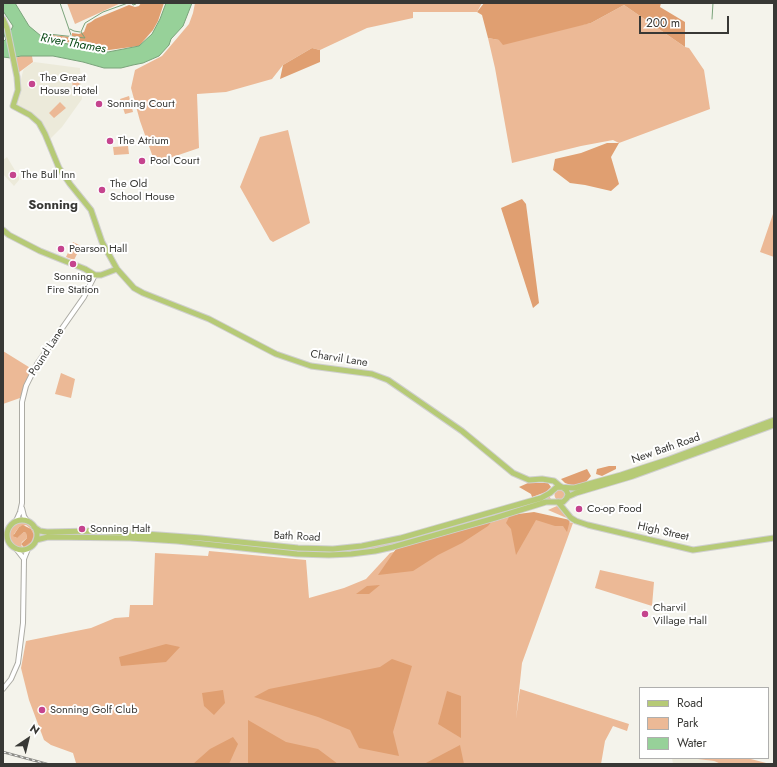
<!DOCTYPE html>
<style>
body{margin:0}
#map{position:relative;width:777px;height:767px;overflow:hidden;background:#f4f3eb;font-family:Jost,sans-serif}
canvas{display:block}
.frame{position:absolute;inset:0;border:4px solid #383835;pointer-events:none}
.legend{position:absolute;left:639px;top:687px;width:130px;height:72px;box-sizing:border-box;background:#fff;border:1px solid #afafae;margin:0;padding:5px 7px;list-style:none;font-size:12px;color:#383835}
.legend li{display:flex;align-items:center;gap:8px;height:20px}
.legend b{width:20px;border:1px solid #afafae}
.north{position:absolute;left:8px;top:719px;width:40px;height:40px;-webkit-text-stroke:3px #fff;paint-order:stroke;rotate:35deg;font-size:11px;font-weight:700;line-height:16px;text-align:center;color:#383835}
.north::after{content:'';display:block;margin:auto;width:14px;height:18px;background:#383835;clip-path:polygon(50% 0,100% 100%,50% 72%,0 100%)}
.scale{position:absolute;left:639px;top:16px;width:90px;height:18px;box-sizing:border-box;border:2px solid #383835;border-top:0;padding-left:5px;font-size:12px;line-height:14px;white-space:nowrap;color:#383835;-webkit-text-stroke:3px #fff;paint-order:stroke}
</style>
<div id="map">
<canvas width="777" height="767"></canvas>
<div class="frame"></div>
<ul class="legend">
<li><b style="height:5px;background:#b6ca76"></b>Road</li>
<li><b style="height:11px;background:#ecb996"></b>Park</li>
<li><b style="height:11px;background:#97d199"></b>Water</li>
</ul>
<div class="north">N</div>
<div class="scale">200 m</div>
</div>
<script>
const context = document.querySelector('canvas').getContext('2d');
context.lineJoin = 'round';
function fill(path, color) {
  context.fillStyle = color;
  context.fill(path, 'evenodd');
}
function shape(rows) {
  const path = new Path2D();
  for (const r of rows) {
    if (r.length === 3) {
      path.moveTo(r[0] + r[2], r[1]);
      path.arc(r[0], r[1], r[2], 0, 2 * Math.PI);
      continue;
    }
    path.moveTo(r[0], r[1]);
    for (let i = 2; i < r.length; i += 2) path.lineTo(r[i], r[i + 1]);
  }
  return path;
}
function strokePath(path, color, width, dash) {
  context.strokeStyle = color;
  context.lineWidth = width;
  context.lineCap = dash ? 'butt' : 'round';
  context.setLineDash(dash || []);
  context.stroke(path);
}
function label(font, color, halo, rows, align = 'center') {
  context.font = font + ' Jost,sans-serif';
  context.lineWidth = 4;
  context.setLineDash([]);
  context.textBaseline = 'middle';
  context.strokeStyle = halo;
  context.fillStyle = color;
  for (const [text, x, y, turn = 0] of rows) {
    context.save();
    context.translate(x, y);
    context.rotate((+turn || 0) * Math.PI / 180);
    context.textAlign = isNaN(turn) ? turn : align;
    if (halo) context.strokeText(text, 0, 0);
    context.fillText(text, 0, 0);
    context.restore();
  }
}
fill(shape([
 [34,62,80,68,82,99,62,127,50,139,47,131,38,120,15,105,23,71,24,69],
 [7,157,19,177,19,180,14,186,3,174,3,160],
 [672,758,689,758,714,761,721,764,673,764]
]), '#eceada');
fill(shape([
 [67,3,121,3,75,24],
 [195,3,482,3,477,12,413,12,413,18,367,28,320,50,312,48,283,65,272,79,226,92,197,94,199,148,155,163,140,121,131,88,135,70,162,56,189,24,193,13],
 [624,5,685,47,689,48,704,70,710,109,619,143,613,140,581,146,512,163,495,68,488,38,499,40,591,23],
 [21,56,32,56,33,62,18,73,16,58],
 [79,77,80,92,73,93,72,78],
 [129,96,133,112,125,114,120,99],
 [60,102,66,108,54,118,49,113],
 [288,130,310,223,273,242,270,240,240,187,260,137],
 [128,146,129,154,114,155,113,147],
 [774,211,774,257,760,252],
 [73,242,81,246,74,260,66,257],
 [3,351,32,369,20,398,3,404],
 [61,373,75,379,71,398,55,394],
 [560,495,5.5],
 [549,496,551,499,530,506,387,547,347,552,305,553,94,534,94,533,180,538,292,549,375,546],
 [557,506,561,509,569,519,548,510],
 [539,516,573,523,522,663,516,719,520,689,629,724,627,731,613,726,605,741,601,764,81,764,76,763,73,753,51,745,44,740,29,700,21,668,26,641,91,628,115,618,129,617,130,605,153,605,155,553,208,556,209,551,306,560,309,598,344,588,366,579,390,553,508,517],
 [20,521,28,524,33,529,36,535,32,542,27,547,23,549,16,546,9,540,8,536,10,529,17,523],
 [26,525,31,529,34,535,29,543,22,547,21,544,22,542,27,538,26,533,24,532,19,536,16,538,14,534,19,527],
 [600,570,654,582,652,606,595,588],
 [689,758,747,758,770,764,721,764,714,761]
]), '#ecb996');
fill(shape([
 [141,3,164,3,158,21,153,30,139,46,109,50,98,49,85,48,79,45,47,37,50,35,72,37,72,33,79,34,84,32,87,24,91,22,95,19,129,5,135,7,139,6],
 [484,3,661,3,660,7,685,22,685,47,624,5,591,23,503,45,499,40,488,38,482,15,477,12],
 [312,48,320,50,320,62,280,79,283,65],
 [607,143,619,143,611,157,619,184,611,191,585,185,570,183,553,170,555,159,581,153],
 [522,199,526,204,539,303,533,308,501,208],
 [609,466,616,466,616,469,602,476,596,474,597,469],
 [587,469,591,476,586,482,574,486,565,483,561,479],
 [528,483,548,483,551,487,546,492,532,497,531,494,519,487],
 [534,512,570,520,567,532,563,526,555,526,536,520,516,555,511,529,506,523,510,515],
 [492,521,488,526,462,543,438,555,413,571,378,575,396,549],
 [23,525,31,529,34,535,31,542,24,547,21,544,27,538,26,533,24,532,17,538,13,536,19,527],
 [380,585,369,594,356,594,367,586],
 [166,644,180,647,166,662,121,666,119,657],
 [392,659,412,666,393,732,399,756,359,748,350,730,318,717,254,697,269,689,380,667],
 [223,690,225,703,214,715,204,706,202,693],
 [447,691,461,696,461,738,438,724],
 [248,720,286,742,318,749,338,764,248,764],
 [233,737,238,744,229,764,193,764,210,749],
 [460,745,464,764,424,764]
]), '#e09f71');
const water = shape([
 [3,3,15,3,29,26,41,36,57,42,79,46,86,50,108,52,139,46,152,34,160,19,166,3,192,3,183,26,171,39,169,45,159,56,143,63,133,65,121,68,104,68,83,62,53,56,21,56,11,58,3,57,3,42,6,39,3,33,3,26,11,30,13,26,3,11,3,3]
]);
fill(water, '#97d199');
strokePath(water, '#7aa37b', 1);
strokePath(shape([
 [60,3,71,35],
 [132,3,133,5,136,4,137,3],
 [712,19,713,3],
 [70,29,74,31,80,32],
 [48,34,85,38,81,32,85,23,103,12,128,3],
 [43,37,46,35]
]), '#7aa37b', 1);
const minor = shape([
 [22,508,24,516,27,521],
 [16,521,20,512,22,503,22,402,26,386,37,364,84,297,95,275],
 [17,550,24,559],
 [3,689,11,679,18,663,23,623,24,559,28,549]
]);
const major = shape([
 [3,19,7,28,17,77,18,90,13,106,30,115,39,123,45,134,59,168,70,184,91,210,102,242,117,269,134,288,143,293,209,319,276,354,311,366,372,374,388,380,462,431,513,473,529,480,542,479,554,481,561,487],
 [3,230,9,235,40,251,85,269,95,275,101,275,117,269],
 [567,497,576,493,633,476,774,425],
 [558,502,571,518,576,521,588,525,693,550,774,538],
 [22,535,15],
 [34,527,40,531,47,532,92,531,131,533,201,538,298,548,333,549,362,546,401,538,541,498,550,493,557,487,574,488,621,475,667,460,774,420],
 [36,540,48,537,130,538,177,541,297,554,329,555,351,554,375,551,393,547,495,518,546,502,563,502,567,498,568,494,566,490,562,487]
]);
strokePath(minor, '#acaba4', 6);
strokePath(major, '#cfcfcf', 7);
strokePath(minor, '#fff', 4);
strokePath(major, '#b6ca76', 5);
const rail = shape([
 [3,752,47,764]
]);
strokePath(rail, '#8b8b86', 2.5);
strokePath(rail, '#fff', 1, [3]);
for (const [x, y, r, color] of [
 [32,84,4,"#c5448e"],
 [99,104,4,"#c5448e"],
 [110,141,4,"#c5448e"],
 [142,161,4,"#c5448e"],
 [13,175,4,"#c5448e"],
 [102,190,4,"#c5448e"],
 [61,249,4,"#c5448e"],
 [73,264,4,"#c5448e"],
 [579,509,4,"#c5448e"],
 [82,529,4,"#c5448e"],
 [645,614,4,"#c5448e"],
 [42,710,4,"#c5448e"]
]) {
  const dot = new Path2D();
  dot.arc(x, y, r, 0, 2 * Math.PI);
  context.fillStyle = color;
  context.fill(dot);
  strokePath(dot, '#fff', 1.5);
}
label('11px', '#383835', '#fff', [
 ["The Great",40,78],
 ["House Hotel",40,91],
 ["Sonning Court",107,104],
 ["The Atrium",118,141],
 ["Pool Court",150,161],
 ["The Bull Inn",21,175],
 ["The Old",110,184],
 ["School House",110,197],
 ["Pearson Hall",69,249],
 ["Sonning",73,277,"center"],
 ["Fire Station",73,290,"center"],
 ["Co-op Food",587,509],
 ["Sonning Halt",90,529],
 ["Charvil",653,608],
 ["Village Hall",653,621],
 ["Sonning Golf Club",50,710]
], 'left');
label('11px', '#383835', '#fff', [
 ["Pound Lane",47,352,-57],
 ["Charvil Lane",339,359,9],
 ["New Bath Road",666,449,-19],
 ["High Street",663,532,13],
 ["Bath Road",297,537,3]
]);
label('italic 12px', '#084814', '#fff', [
 ["River Thames",73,44,10]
]);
label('bold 13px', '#383835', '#fff', [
 ["Sonning",53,206]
]);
</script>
